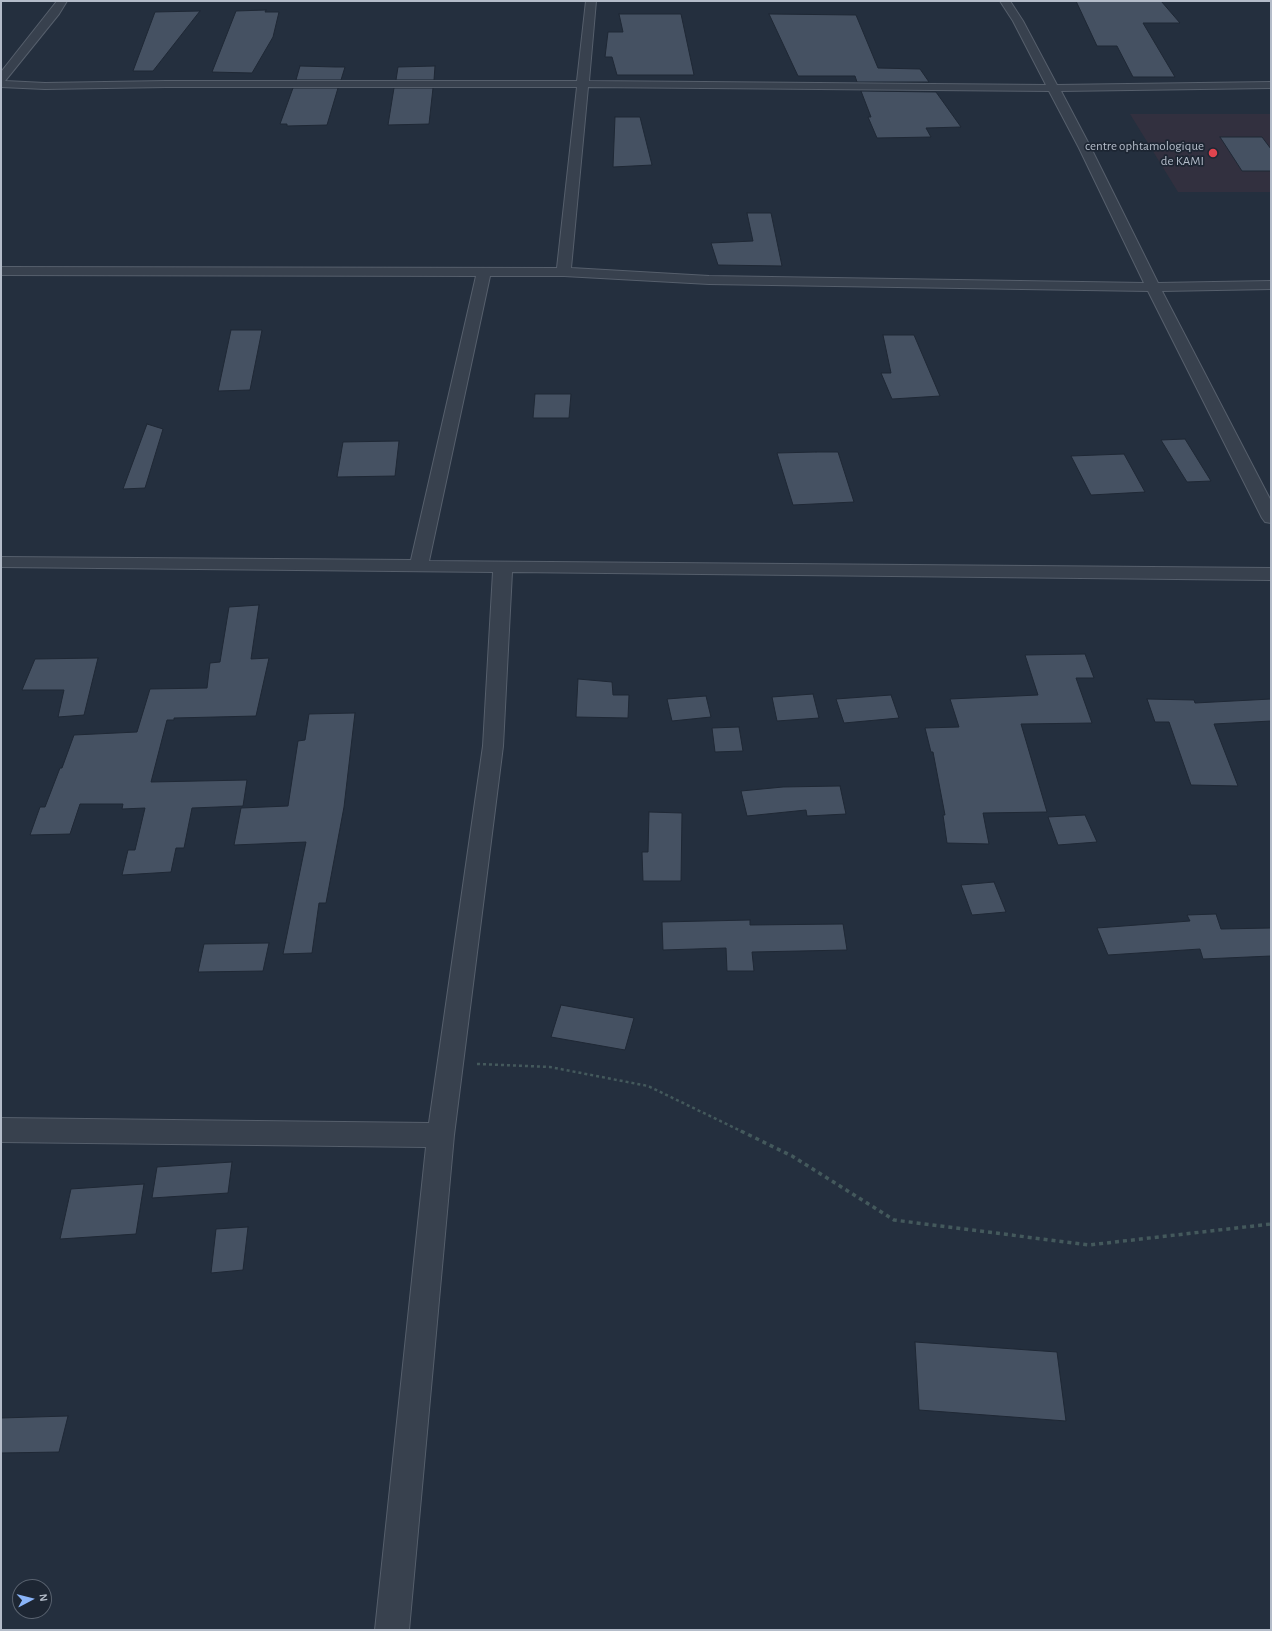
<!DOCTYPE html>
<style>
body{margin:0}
#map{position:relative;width:1272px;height:1631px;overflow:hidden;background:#242f3e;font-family:"Alegreya Sans",sans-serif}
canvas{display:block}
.frame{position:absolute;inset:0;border:2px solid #b4bcc9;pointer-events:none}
.north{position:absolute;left:12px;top:1579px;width:40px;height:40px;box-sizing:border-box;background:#1d2633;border:1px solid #59626f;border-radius:50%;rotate:83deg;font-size:11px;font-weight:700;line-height:16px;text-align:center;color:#b4bcc9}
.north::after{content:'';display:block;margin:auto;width:14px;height:18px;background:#8ab4f8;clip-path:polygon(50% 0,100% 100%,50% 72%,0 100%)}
</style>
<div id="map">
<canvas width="1272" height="1631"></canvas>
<div class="frame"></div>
<div class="north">N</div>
</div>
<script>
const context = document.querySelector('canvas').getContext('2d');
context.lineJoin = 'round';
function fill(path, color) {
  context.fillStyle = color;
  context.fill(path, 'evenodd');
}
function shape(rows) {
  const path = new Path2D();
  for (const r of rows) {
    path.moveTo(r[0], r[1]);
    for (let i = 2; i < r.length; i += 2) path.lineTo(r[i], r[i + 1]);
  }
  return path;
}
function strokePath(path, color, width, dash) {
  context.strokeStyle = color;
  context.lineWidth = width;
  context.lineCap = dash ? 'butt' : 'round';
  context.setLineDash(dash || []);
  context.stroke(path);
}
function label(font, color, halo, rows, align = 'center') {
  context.font = font + ' "Alegreya Sans",sans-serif';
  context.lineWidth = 3.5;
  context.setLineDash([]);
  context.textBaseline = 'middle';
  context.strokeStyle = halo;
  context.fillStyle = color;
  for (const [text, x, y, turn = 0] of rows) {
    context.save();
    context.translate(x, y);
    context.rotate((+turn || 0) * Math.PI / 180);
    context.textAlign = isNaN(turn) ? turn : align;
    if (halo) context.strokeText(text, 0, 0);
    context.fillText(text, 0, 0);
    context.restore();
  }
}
fill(shape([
 [1130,114,1271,114,1271,192,1178,192]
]), '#32303f');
const building = shape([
 [1076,1,1161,1,1180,23,1143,23,1175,77,1133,77,1117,46,1097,46,1076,1],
 [266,10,265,12,279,12,273,37,252,73,212,72,236,11,266,10],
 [200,11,153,71,133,71,155,12,200,11],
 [619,14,681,14,694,75,617,75,612,57,605,57,608,32,623,32,619,14],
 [769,14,856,15,878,68,920,69,929,82,857,82,855,76,798,76,769,14],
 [300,66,335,67,345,67,341,80,296,80,300,66],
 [435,66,434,80,396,80,398,67,435,66],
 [293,88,338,88,327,125,287,126,287,124,280,124,293,88],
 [394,88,433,88,429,124,388,125,394,88],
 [861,91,936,92,961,127,926,128,931,137,877,138,868,117,871,117,861,91],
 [615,117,640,117,652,165,613,167,615,117],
 [1220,137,1262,137,1271,149,1271,171,1242,171,1220,137],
 [747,213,771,213,782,266,718,265,711,243,753,241,747,213],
 [231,330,262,330,250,390,218,391,231,330],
 [883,335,914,335,940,396,892,399,881,373,891,373,883,335],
 [535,394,571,394,569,418,533,418,535,394],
 [147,424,163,429,145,488,123,489,147,424],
 [1185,439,1211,481,1187,482,1161,440,1185,439],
 [399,441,395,476,337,477,343,442,399,441],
 [816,452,838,452,854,502,793,505,777,453,816,452],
 [1124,454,1145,492,1091,495,1071,456,1124,454],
 [259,605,251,659,269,658,256,716,174,718,174,720,167,720,151,782,247,780,243,806,192,808,184,848,176,848,171,872,122,875,128,850,135,850,145,808,122,809,123,804,80,804,70,834,30,835,40,807,45,807,60,768,62,768,74,735,137,732,150,689,207,688,210,663,220,662,229,607,259,605],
 [1085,654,1094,678,1076,678,1092,723,1021,724,1047,812,983,813,989,844,947,843,943,815,945,815,933,752,931,752,925,728,959,727,950,699,1038,695,1025,655,1085,654],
 [98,658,84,715,58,717,64,690,22,690,35,659,98,658],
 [578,679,612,682,613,695,629,695,628,718,576,717,578,679],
 [813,694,819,718,777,721,772,697,813,694],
 [891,695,899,718,844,723,836,699,891,695],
 [706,696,711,717,672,721,667,699,706,696],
 [1147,699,1194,700,1195,703,1271,699,1271,721,1214,724,1238,786,1191,785,1169,722,1155,722,1147,699],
 [355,713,344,807,326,903,319,903,312,953,283,954,306,842,234,845,241,808,288,806,298,741,305,740,309,714,355,713],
 [739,727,743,751,715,752,712,728,739,727],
 [840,786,846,814,807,816,806,810,747,816,741,791,783,787,840,786],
 [649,812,682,813,681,881,643,881,642,852,648,852,649,812],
 [1085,815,1097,842,1058,845,1048,817,1085,815],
 [994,882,1006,912,972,915,961,885,994,882],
 [1216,914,1221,929,1271,928,1271,956,1203,959,1200,949,1108,955,1097,928,1190,921,1187,915,1216,914],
 [750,920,750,925,843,924,847,950,752,952,754,971,727,971,726,948,663,950,662,922,750,920],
 [269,943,263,971,198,972,204,944,269,943],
 [561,1005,634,1018,625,1050,551,1037,561,1005],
 [232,1162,228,1193,152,1198,157,1167,232,1162],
 [144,1184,136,1234,60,1239,71,1189,144,1184],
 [248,1227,243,1270,211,1273,216,1229,248,1227],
 [915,1342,1057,1352,1066,1421,919,1410,915,1342],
 [68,1416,59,1452,1,1453,1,1418,68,1416]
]);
fill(building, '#455162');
strokePath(building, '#1f2835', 1);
const minor = shape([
 [57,1,67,1,59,14,5,81,45,83,166,81,577,81,586,1,596,1,589,81,1046,85,1013,21,1000,1,1010,1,1023,21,1057,85,1271,82,1271,88,1061,91,1091,148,1158,283,1271,281,1271,289,1162,291,1271,501,1271,523,1265,522,1262,518,1148,291,709,284,564,276,490,276,429,561,1271,568,1271,580,512,572,503,746,454,1135,409,1630,375,1630,426,1147,1,1142,1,1118,429,1123,483,746,493,572,1,567,1,557,411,560,476,276,1,275,1,267,557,268,577,87,166,87,45,89,1,87,1,72,57,1],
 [588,87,1049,91,1079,148,1144,283,709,276,571,268,588,87]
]);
strokePath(minor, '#565f6c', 2);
strokePath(shape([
 [477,1064,550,1067,648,1086,743,1132]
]), '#44595c', 2.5, [3, 3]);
strokePath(shape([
 [741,1131,792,1156,894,1220,1089,1245,1271,1224]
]), '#44595c', 3.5, [4, 4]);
fill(minor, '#38414e');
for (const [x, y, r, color] of [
 [1213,153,5,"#e0444e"]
]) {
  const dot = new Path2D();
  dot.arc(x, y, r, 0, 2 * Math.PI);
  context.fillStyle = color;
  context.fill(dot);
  strokePath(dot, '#1d2633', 1.5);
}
label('13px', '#b4bcc9', '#1d2633', [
 ["centre ophtamologique",1204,146],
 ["de KAMI",1204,161]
], 'right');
</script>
